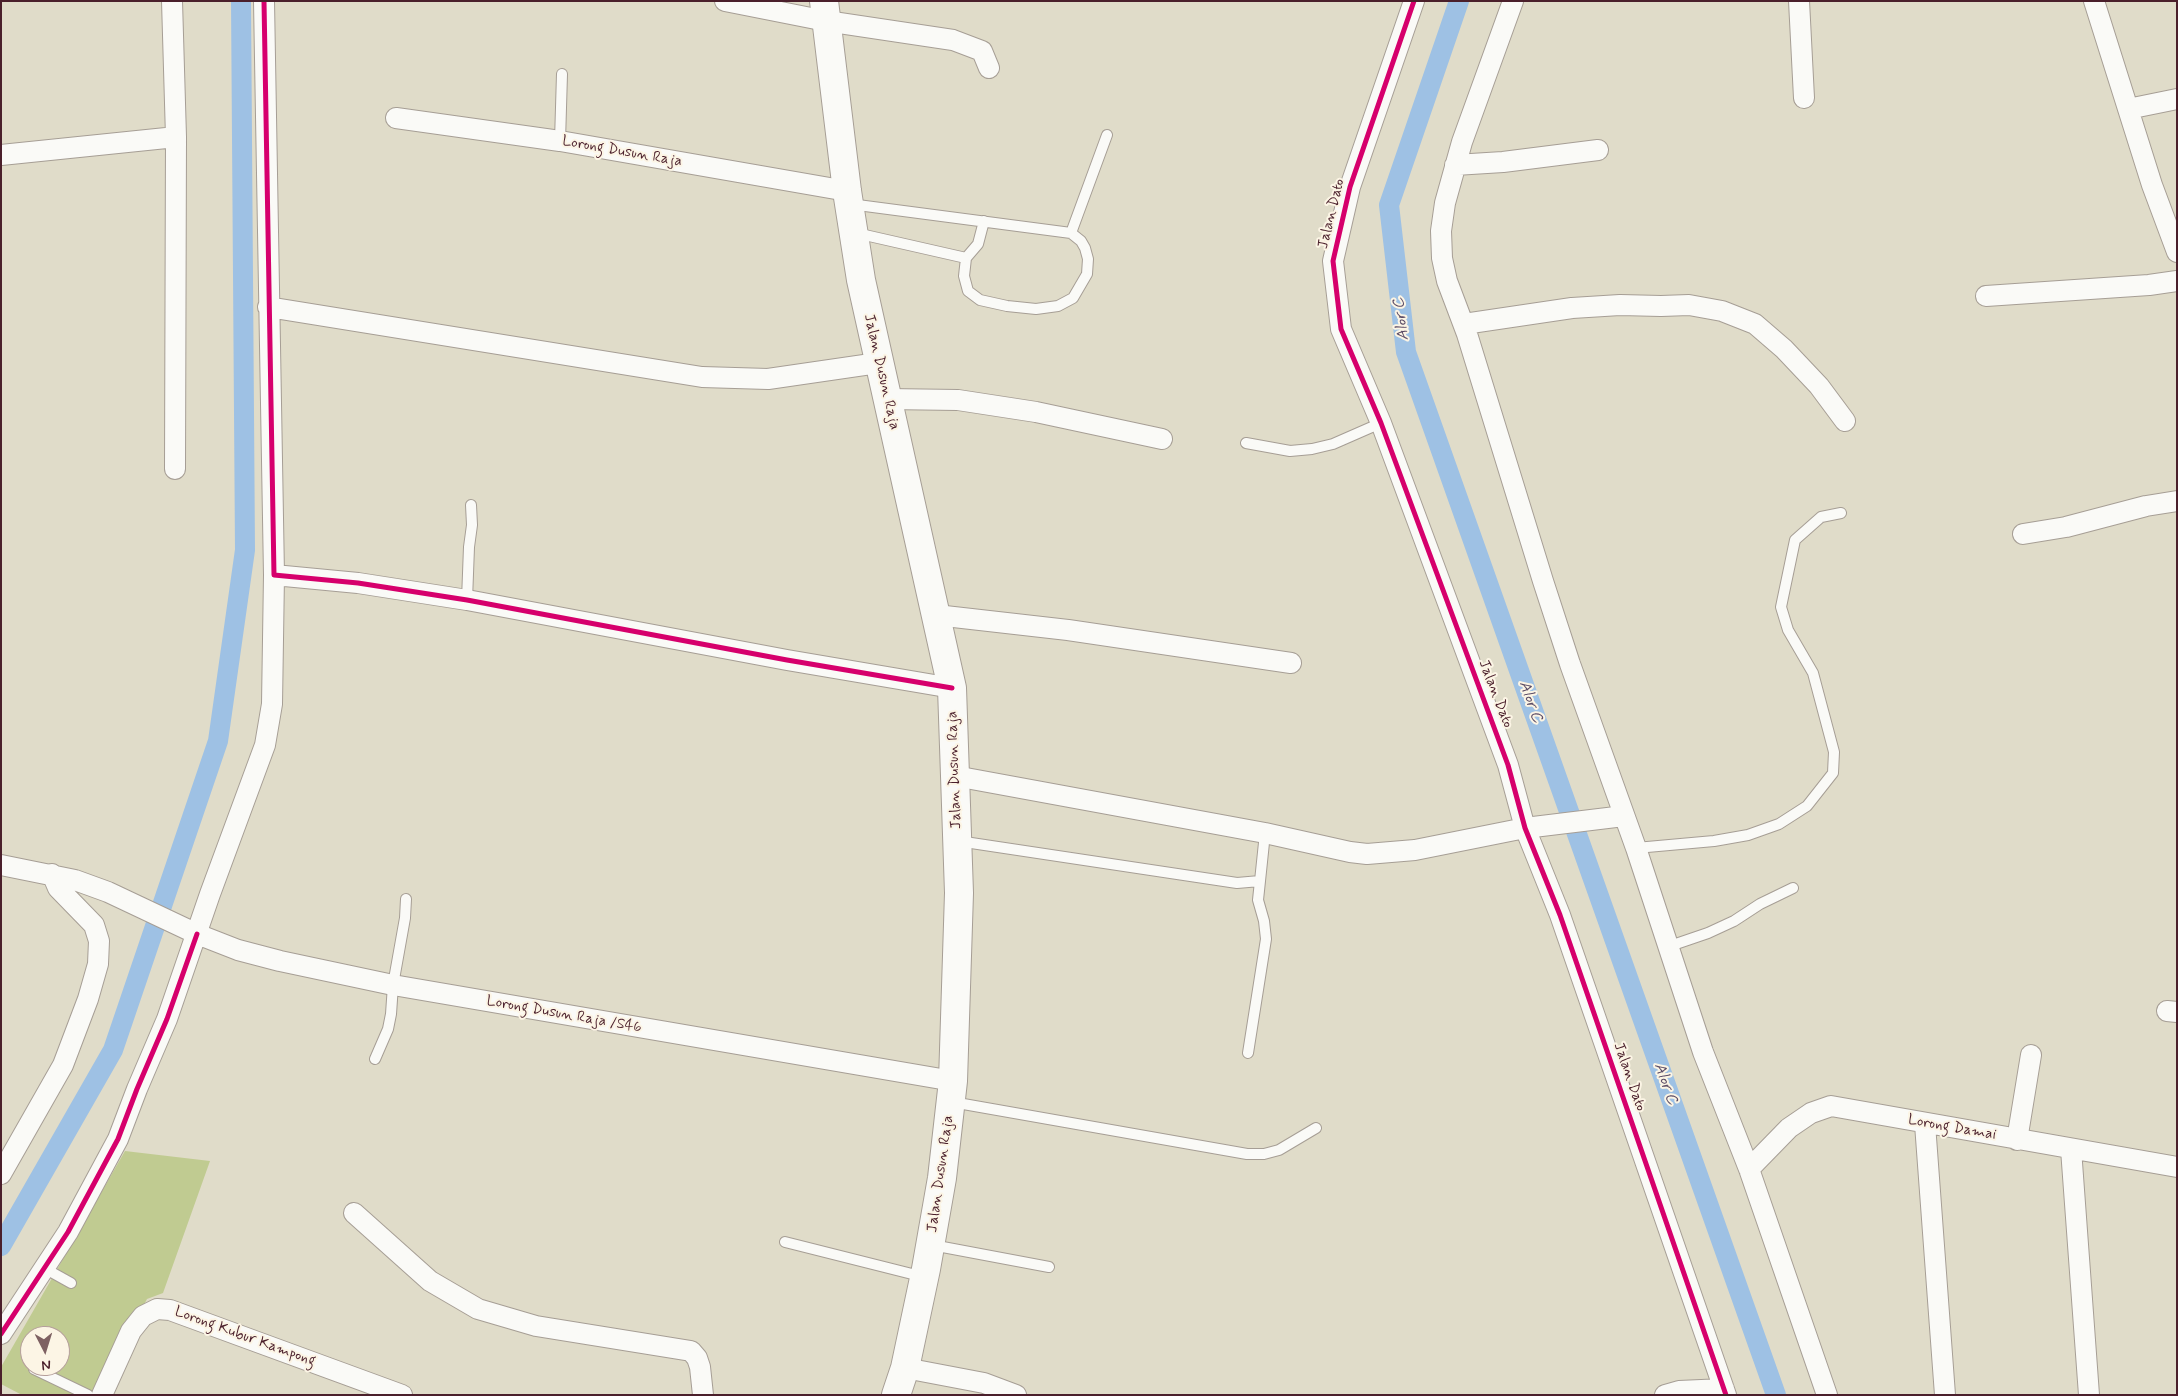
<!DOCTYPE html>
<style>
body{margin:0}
#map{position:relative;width:2178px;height:1396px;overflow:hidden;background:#e0dcc9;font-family:Mynerve,sans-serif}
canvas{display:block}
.frame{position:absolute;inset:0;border:2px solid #4a1f2b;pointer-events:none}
.north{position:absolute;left:20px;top:1326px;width:50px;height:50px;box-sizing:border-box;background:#fcf5e5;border:1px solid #b59f9b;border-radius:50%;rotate:175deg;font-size:14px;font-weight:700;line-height:20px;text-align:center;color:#4a1f2b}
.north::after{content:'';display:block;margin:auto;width:18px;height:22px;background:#7e6162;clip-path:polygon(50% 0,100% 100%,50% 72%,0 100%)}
</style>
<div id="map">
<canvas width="2178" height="1396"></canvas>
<div class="frame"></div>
<div class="north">N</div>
</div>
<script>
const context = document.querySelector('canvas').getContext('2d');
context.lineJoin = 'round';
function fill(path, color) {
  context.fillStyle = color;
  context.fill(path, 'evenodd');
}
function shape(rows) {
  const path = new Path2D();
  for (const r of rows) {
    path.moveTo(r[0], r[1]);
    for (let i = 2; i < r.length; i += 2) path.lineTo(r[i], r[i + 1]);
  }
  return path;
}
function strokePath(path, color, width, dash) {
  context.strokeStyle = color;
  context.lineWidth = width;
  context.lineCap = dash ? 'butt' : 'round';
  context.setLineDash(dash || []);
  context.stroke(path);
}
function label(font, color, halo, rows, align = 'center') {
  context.font = font + ' Mynerve,sans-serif';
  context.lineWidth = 4;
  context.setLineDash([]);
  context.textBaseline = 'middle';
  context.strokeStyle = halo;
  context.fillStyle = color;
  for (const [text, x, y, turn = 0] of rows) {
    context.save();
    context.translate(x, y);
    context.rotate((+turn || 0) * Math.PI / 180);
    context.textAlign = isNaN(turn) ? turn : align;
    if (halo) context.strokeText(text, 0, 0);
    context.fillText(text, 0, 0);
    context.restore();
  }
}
fill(shape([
 [125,1151,210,1161,163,1293,147,1299,96,1395,22,1395,1,1384,1,1367],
 [30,1336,60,1336,60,1366,30,1366]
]), '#c0cb91');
strokePath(shape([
 [1459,1,1389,205,1406,352,1776,1395],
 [1,1246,113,1050,218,741,245,550,241,1]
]), '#9ec1e4', 20);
const service = shape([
 [560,141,562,74],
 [850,204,1071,233,1081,241,1085,248,1088,259,1087,274,1073,298,1058,306,1036,309,1007,306,980,300,968,291,964,276,966,258,856,233],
 [1071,233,1107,135],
 [966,258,978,244,984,221],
 [1246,443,1290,451,1312,449,1333,444,1381,423],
 [467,600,469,547,472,525,471,505],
 [958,841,1237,883,1260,881,1265,833],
 [1636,848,1714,841,1748,835,1779,824,1807,806,1833,773,1834,752,1813,673,1788,630,1781,607,1795,540,1821,517,1841,513],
 [1667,947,1708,933,1734,921,1760,904,1793,888],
 [1248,1053,1266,939,1264,921,1258,900,1260,881],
 [375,1059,388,1029,391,1014,393,985,405,918,406,899],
 [952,1102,1247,1154,1264,1154,1279,1150,1316,1128],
 [785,1242,924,1277],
 [932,1245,1049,1267],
 [44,1268,71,1283],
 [34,1369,88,1395]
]);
const minor = shape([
 [264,1,274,575,358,583,467,600,787,660,952,688],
 [725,1,826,21,953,40,982,51,989,68],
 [1414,1,1350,187,1333,261,1341,329,1381,423,1508,765,1525,828,1560,915,1726,1395],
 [1513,1,1462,142,1445,203,1441,231,1442,258,1447,281,1467,334,1543,581,1570,664,1636,848,1703,1052,1749,1169,1827,1395],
 [1799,1,1804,98],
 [2094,1,2152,185,2177,252],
 [2128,109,2177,99],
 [396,118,560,141,847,191],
 [1,155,176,137,172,1],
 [1455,165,1503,162,1598,150],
 [1986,296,2149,285,2177,281],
 [268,307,702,377,768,379,878,363],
 [1464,324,1572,308,1620,305,1661,306,1689,305,1722,311,1755,324,1784,349,1819,386,1845,421],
 [887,399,958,400,1036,412,1162,439],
 [175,469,176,137],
 [2023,534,2066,527,2146,506,2177,501],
 [936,615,1068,630,1291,663],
 [955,776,1265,833,1350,852,1367,854,1415,850,1525,828,1624,816],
 [1,865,75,880,108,892,197,934,238,950,280,961,393,985,953,1081],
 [2167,1011,2177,1012],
 [1925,1124,1945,1395],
 [2017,1140,2031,1055],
 [2071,1149,2089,1395],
 [1749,1169,1789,1128,1811,1113,1831,1106,2177,1167],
 [1,1174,63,1065,88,999,98,964,99,941,94,925,58,888,52,874],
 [354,1213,430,1281,478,1309,536,1326,691,1351,697,1358,700,1367,703,1395],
 [1,1334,68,1232,118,1139,137,1089,167,1019,210,894,265,745,272,704,274,575],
 [905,1368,984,1383,1016,1395],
 [102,1395,131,1331,143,1316,157,1309,170,1310,402,1395],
 [1665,1395,1679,1391,1724,1389]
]);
const secondary = shape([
 [824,1,847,191,861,280,952,688,959,893,953,1081,942,1178,926,1269,905,1368,896,1395]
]);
strokePath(service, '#a69e95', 12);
strokePath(minor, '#a69e95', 22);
strokePath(secondary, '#a69e95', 30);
strokePath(service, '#fafaf7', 10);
strokePath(minor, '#fafaf7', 20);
strokePath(secondary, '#fafaf7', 28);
strokePath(shape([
 [264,1,274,575,358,583,467,600,787,660,952,688],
 [1414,1,1350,187,1333,261,1341,329,1381,423,1508,765,1525,828,1560,915,1726,1395],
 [1,1334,68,1232,118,1139,137,1089,167,1019,197,934]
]), '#d6006c', 5);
label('15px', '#4a1f2b', '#fcf5e5', [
 ["Lorong Dusun Raja",622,152,10],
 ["Jalan Dato",1332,214,-76],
 ["Jalan Dusun Raja",881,372,77],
 ["Jalan Dato",1495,694,69],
 ["Jalan Dusun Raja",955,770,-92],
 ["Lorong Dusun Raja /S46",564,1015,10],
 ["Jalan Dato",1629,1077,71],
 ["Lorong Damai",1952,1128,10],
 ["Jalan Dusun Raja",941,1174,-82],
 ["Lorong Kubur Kampong",245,1337,20]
]);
label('italic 16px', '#5b4c66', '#fcf5e5', [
 ["Alor C",1402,319,-97],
 ["Alor C",1530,702,70],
 ["Alor C",1665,1084,70]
]);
</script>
